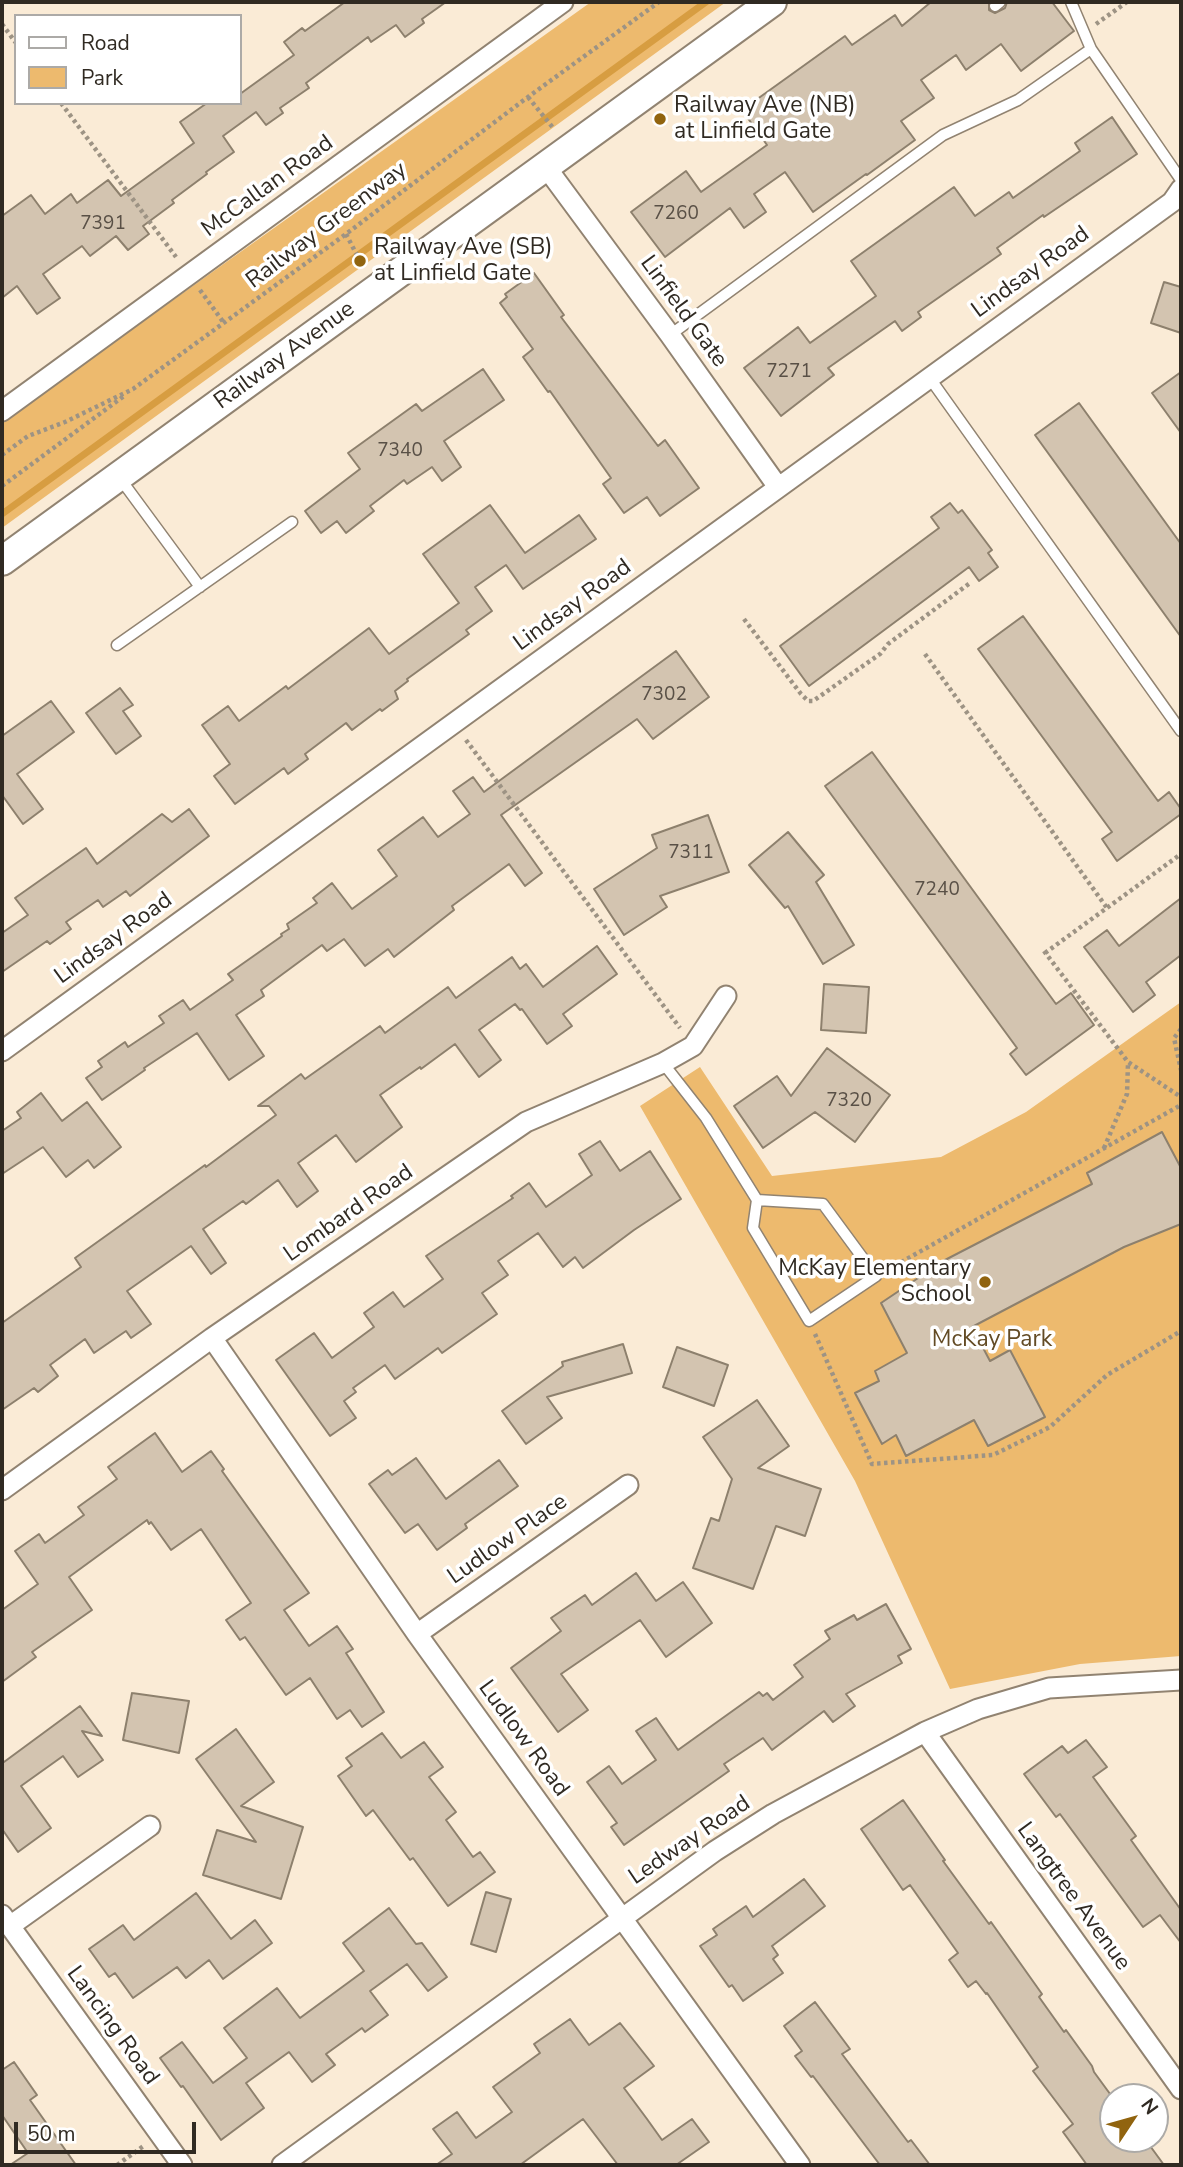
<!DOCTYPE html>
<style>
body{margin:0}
#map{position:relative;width:1183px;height:2167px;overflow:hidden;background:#faebd6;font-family:"Nunito Sans",sans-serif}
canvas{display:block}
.frame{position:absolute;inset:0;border:4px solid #302a22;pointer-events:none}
.legend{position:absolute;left:14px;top:14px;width:228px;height:91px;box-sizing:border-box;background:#fff;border:2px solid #acaaa7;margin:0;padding:9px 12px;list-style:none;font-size:21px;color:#302a22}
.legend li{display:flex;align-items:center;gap:14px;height:35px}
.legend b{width:35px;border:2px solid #acaaa7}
.north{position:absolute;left:1099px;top:2083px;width:70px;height:70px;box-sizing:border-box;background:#fff;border:2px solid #acaaa7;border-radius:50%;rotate:54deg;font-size:19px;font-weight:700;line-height:28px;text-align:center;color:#302a22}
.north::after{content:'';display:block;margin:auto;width:24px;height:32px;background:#91640f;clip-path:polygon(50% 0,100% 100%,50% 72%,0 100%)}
.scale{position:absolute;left:14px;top:2122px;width:182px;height:32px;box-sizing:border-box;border:4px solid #302a22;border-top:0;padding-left:9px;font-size:21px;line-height:24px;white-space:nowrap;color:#302a22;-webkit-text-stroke:5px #fff;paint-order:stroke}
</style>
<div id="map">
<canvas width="1183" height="2167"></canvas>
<div class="frame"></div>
<ul class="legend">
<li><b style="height:9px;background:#fff"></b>Road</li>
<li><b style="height:19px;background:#edba6e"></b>Park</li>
</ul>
<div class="north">N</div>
<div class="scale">50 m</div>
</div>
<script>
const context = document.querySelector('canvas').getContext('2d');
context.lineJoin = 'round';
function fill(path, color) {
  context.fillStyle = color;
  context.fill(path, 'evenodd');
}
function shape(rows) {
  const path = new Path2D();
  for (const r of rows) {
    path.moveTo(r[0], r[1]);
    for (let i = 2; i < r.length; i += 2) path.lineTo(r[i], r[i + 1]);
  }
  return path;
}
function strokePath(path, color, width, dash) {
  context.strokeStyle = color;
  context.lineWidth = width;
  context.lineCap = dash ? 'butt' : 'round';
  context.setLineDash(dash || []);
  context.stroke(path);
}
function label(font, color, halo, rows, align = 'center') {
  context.font = font + ' "Nunito Sans",sans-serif';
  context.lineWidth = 7;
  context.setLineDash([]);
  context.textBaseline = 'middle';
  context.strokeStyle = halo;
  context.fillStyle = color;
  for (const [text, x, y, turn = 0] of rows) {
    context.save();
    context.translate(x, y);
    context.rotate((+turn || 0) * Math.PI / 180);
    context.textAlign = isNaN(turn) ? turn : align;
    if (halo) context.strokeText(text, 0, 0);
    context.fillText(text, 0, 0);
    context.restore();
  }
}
fill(shape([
 [591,2,726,2,2,528,2,422],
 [1181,1002,1181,1656,1080,1664,950,1689,855,1481,640,1106,700,1067,772,1176,941,1157,1026,1112]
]), '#edba6e');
strokePath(shape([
 [2,514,706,2]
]), '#d79d41', 7);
const building = shape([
 [345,2,446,2,422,19,424,23,405,37,396,25,371,42,368,37,306,83,309,88,280,108,283,113,266,125,256,112,223,136,234,152,206,172,207,174,172,200,174,203,143,226,149,234,128,250,116,236,90,256,82,246,43,274,60,298,37,314,17,286,2,298,2,216,31,195,45,214,71,194,77,203,108,180,121,196,194,143,180,122,207,103,240,103,240,94,294,55,284,42,302,28,305,31,345,2],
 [931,2,989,2,989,10,995,13,1005,8,1007,2,1052,2,1074,31,1021,71,1001,44,966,70,956,55,921,80,934,98,901,121,915,140,867,175,866,174,813,212,785,172,754,194,766,212,744,228,730,208,665,257,631,212,686,171,701,192,767,145,742,110,845,36,852,45,895,15,902,26,931,2],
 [1112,117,1137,154,1044,217,1043,215,997,248,1001,254,918,312,921,317,902,331,895,321,828,368,834,375,781,416,744,368,798,327,810,343,876,296,851,261,954,187,975,216,1009,192,1013,198,1080,151,1075,143,1112,117],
 [534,273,564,315,561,317,658,446,665,440,699,488,660,516,647,497,624,513,603,484,611,478,550,391,548,392,523,357,533,349,500,303,507,297,505,294,534,273],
 [1164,282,1181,287,1181,333,1151,323,1164,282],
 [483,369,504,400,444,441,461,467,442,481,432,467,407,484,404,480,370,506,374,511,346,533,337,521,321,533,305,511,360,469,348,453,416,404,422,411,483,369],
 [1181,372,1181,433,1152,393,1181,372],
 [1079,403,1181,544,1181,637,1035,435,1079,403],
 [950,503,958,513,962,510,992,550,988,553,998,567,979,581,969,567,809,686,780,646,939,528,931,517,950,503],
 [490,505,525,553,579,515,596,539,523,589,506,565,475,587,492,611,466,630,469,634,407,679,408,681,395,691,398,699,382,711,380,709,352,730,346,723,305,754,308,759,288,774,284,768,235,804,214,776,230,764,202,725,228,706,239,721,286,686,288,689,369,628,389,654,459,603,423,554,490,505],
 [1023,616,1158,801,1169,792,1181,809,1181,814,1117,861,1102,839,1112,832,978,649,1023,616],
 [676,651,709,697,653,739,637,719,501,815,542,873,525,886,509,864,452,906,454,910,394,957,388,949,365,966,344,939,327,951,322,945,261,990,264,996,236,1015,264,1056,229,1080,197,1033,144,1068,145,1070,102,1100,86,1078,102,1067,98,1061,125,1042,128,1047,164,1023,159,1016,183,1000,190,1010,233,980,228,974,282,936,281,934,289,929,287,924,317,903,313,898,332,883,352,909,397,876,378,850,423,817,438,837,470,814,453,791,473,777,484,792,676,651],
 [120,688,133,705,123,711,141,736,116,754,86,713,120,688],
 [51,701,74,732,17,774,43,809,23,824,2,795,2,736,51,701],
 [872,752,1056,1004,1071,993,1094,1025,1026,1075,1010,1054,1017,1048,825,786,872,752],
 [189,809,209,836,130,896,126,891,103,907,98,900,66,922,71,929,50,944,47,941,2,972,2,933,28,915,15,898,86,848,97,864,162,814,172,822,189,809],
 [708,815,729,872,660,896,667,907,624,935,594,889,657,848,652,835,708,815],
 [788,832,824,875,816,882,854,945,823,964,788,906,785,908,749,865,788,832],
 [1181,898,1181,955,1146,982,1155,995,1133,1012,1084,947,1107,930,1119,946,1181,898],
 [597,946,617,974,563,1014,572,1026,547,1044,522,1009,520,1010,515,1004,479,1030,501,1060,479,1077,455,1044,421,1069,420,1067,380,1095,402,1127,356,1162,336,1135,298,1163,318,1191,297,1207,278,1180,246,1204,243,1201,203,1229,226,1263,211,1274,191,1246,127,1291,151,1324,131,1338,126,1331,94,1353,85,1339,50,1365,58,1376,38,1392,34,1388,2,1410,2,1323,81,1267,75,1258,205,1165,206,1167,276,1115,269,1106,258,1106,301,1074,305,1079,380,1026,385,1033,448,987,456,998,512,957,520,969,526,964,543,987,597,946],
 [824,984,869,987,866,1033,821,1030,824,984],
 [827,1048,890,1095,855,1142,815,1112,763,1148,734,1106,777,1076,791,1096,827,1048],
 [41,1093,62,1121,87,1102,121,1147,94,1168,88,1160,66,1177,43,1147,2,1174,2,1131,21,1118,17,1112,41,1093],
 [1162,1132,1181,1168,1181,1224,1124,1247,972,1327,990,1361,1010,1350,1045,1417,988,1446,974,1420,906,1456,896,1435,882,1444,855,1393,879,1381,875,1371,907,1353,881,1303,945,1260,1092,1184,1087,1173,1162,1132],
 [600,1141,620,1171,650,1151,681,1199,634,1230,583,1268,575,1257,563,1267,538,1233,498,1261,508,1275,482,1293,497,1314,442,1353,438,1348,395,1379,385,1365,353,1388,356,1392,344,1401,356,1418,330,1436,276,1360,314,1333,332,1358,374,1327,364,1313,393,1292,404,1307,443,1279,426,1256,513,1198,511,1196,529,1183,546,1207,592,1175,579,1154,600,1141],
 [623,1344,632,1373,547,1397,562,1418,526,1444,502,1411,563,1366,562,1362,623,1344],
 [677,1347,728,1365,714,1406,663,1387,677,1347],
 [757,1400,789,1446,758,1468,821,1489,805,1536,776,1526,753,1589,693,1568,711,1518,719,1521,732,1479,703,1437,757,1400],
 [155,1433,182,1472,211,1451,224,1469,222,1471,309,1593,284,1610,309,1646,337,1626,353,1649,346,1653,384,1712,362,1727,350,1710,337,1719,310,1678,286,1695,245,1637,240,1640,226,1620,251,1603,201,1529,171,1550,151,1522,149,1524,147,1520,69,1577,92,1610,32,1652,36,1657,2,1682,2,1610,38,1584,15,1551,39,1534,45,1543,84,1515,78,1507,117,1479,108,1467,155,1433],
 [416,1458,446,1499,499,1460,518,1486,465,1524,467,1528,437,1550,418,1524,405,1533,369,1484,388,1470,392,1475,416,1458],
 [636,1573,656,1601,683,1582,712,1623,666,1657,640,1620,561,1674,588,1710,558,1732,511,1668,561,1631,551,1618,585,1595,592,1605,636,1573],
 [886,1604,911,1649,898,1656,902,1663,846,1694,855,1706,833,1722,824,1711,772,1750,763,1738,724,1764,729,1771,624,1845,611,1827,617,1823,587,1782,609,1766,622,1784,656,1760,636,1731,656,1718,678,1750,759,1692,763,1696,767,1693,773,1700,803,1677,794,1665,830,1639,825,1631,854,1615,857,1620,886,1604],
 [132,1693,189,1701,179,1753,123,1740,132,1693],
 [80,1706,102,1736,82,1731,103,1760,78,1777,63,1756,21,1786,51,1828,18,1852,2,1829,2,1759,4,1762,80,1706],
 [236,1729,274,1782,241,1806,303,1827,281,1899,203,1875,217,1830,256,1842,196,1759,236,1729],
 [382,1733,401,1758,424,1742,443,1767,429,1777,456,1812,446,1820,473,1857,480,1852,495,1872,448,1906,413,1858,410,1860,373,1810,366,1816,338,1776,352,1766,346,1758,382,1733],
 [1086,1740,1107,1767,1093,1777,1136,1836,1131,1840,1181,1910,1181,1943,1160,1915,1143,1927,1060,1814,1056,1817,1024,1774,1062,1746,1068,1753,1086,1740],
 [903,1800,945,1860,943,1861,989,1924,991,1922,1042,1994,1039,1997,1064,2032,1066,2030,1092,2066,1094,2072,1113,2098,1113,2139,1145,2139,1164,2165,1087,2165,1063,2132,1073,2124,1033,2071,1038,2067,987,1993,986,1994,976,1981,968,1987,949,1960,958,1953,910,1885,903,1890,861,1829,903,1800],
 [804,1879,825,1906,772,1946,778,1955,773,1959,783,1973,743,2001,732,1985,729,1987,700,1946,717,1935,713,1929,746,1906,753,1917,804,1879],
 [486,1892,511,1899,496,1952,471,1944,486,1892],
 [196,1893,231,1939,255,1920,272,1943,223,1979,209,1960,186,1978,177,1967,133,1998,115,1973,109,1977,89,1949,123,1925,134,1940,196,1893],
 [389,1908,416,1944,422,1943,447,1977,428,1991,407,1964,370,1991,388,2015,365,2032,362,2028,326,2054,335,2065,312,2082,289,2052,246,2083,264,2108,221,2140,183,2086,181,2087,160,2058,182,2042,213,2083,247,2058,224,2028,277,1988,300,2018,364,1971,343,1943,389,1908],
 [815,2002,850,2049,842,2054,908,2142,911,2140,930,2165,880,2165,813,2076,811,2077,795,2056,802,2051,784,2026,815,2002],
 [570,2019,589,2045,620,2023,654,2066,624,2088,647,2119,662,2140,692,2119,709,2142,676,2165,618,2165,583,2119,520,2165,436,2165,452,2154,433,2129,457,2112,476,2138,512,2112,493,2087,540,2053,534,2044,570,2019],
 [14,2062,37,2095,30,2100,76,2165,10,2165,28,2153,2,2115,2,2070,14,2062]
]);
fill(building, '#d3c4b0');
strokePath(building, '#8d806d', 2);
const service = shape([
 [1071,2,1091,49,1181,180],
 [995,6,1000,2],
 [670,335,943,135,1018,100,1091,49],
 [929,377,1181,731],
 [119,477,200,587],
 [117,645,292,522],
 [663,1063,706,1118,757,1200,753,1228,809,1321,876,1276,823,1204,757,1200]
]);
const minor = shape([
 [546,167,670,335,778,487],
 [2,411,563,2],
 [2,1051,1172,202,1181,189],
 [212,1338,417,1634,800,2165],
 [2,1490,212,1338,526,1122,663,1063,693,1046,726,996],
 [417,1634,628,1485],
 [925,1732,1181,2089],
 [2,1915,182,2165],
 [10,1926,150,1826],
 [282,2165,715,1851,773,1814,884,1754,925,1732,978,1709,1049,1688,1181,1680]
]);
const secondary = shape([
 [2,561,772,2]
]);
strokePath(service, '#918371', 13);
strokePath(minor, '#918371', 23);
strokePath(secondary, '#918371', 32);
strokePath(shape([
 [2,24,16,43],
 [1096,24,1127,2],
 [528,97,554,129],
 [61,103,176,257],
 [346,234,360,261],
 [200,290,224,323],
 [2,455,28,436,65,422,133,389,346,234,528,97,659,2],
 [2,486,124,396],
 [744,619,801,694,808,701,813,701,880,654,888,644,970,583],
 [925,654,1107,908],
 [466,740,680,1028],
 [1044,951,1128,1062,1181,1097],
 [1045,953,1181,854],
 [1181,1029,1174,1038,1181,1070],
 [1104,1148,1127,1094,1128,1063],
 [889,1269,1181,1105],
 [815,1334,872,1464,993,1455,1050,1427,1107,1375,1181,1331],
 [117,2165,145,2145]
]), '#9d9384', 4.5, [3.5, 3.5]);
strokePath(service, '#fff', 10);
strokePath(minor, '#fff', 19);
strokePath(secondary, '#fff', 28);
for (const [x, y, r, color] of [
 [660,119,7,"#91640f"],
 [360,261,7,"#91640f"],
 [985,1282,7,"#91640f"]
]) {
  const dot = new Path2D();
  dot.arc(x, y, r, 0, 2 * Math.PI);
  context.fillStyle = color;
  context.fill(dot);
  strokePath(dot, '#fff', 2.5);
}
label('19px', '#595046', null, [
 ["7260",676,214],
 ["7391",103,224],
 ["7271",789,372],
 ["7340",400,451],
 ["7302",664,695],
 ["7311",691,853],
 ["7240",937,890],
 ["7320",849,1101]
]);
label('23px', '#302a22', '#fff', [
 ["Railway Ave (NB)",674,106],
 ["at Linfield Gate",674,132],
 ["Railway Ave (SB)",374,248],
 ["at Linfield Gate",374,274],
 ["McKay Elementary",971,1269,"right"],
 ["School",971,1295,"right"]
], 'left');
label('23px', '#302a22', '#fff', [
 ["McCallan Road",268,187,-36],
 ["Railway Greenway",327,226,-37],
 ["Lindsay Road",1031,273,-36],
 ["Linfield Gate",683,312,54],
 ["Railway Avenue",285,356,-36],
 ["Lindsay Road",573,606,-36],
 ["Lindsay Road",114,939,-36],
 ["Lombard Road",349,1214,-35],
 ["Ludlow Place",508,1540,-35],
 ["Ludlow Road",523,1739,54],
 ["Ledway Road",690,1841,-34],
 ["Langtree Avenue",1073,1897,54],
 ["Lancing Road",112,2026,54]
]);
label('23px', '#634b25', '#fff', [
 ["McKay Park",992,1340]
]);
</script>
